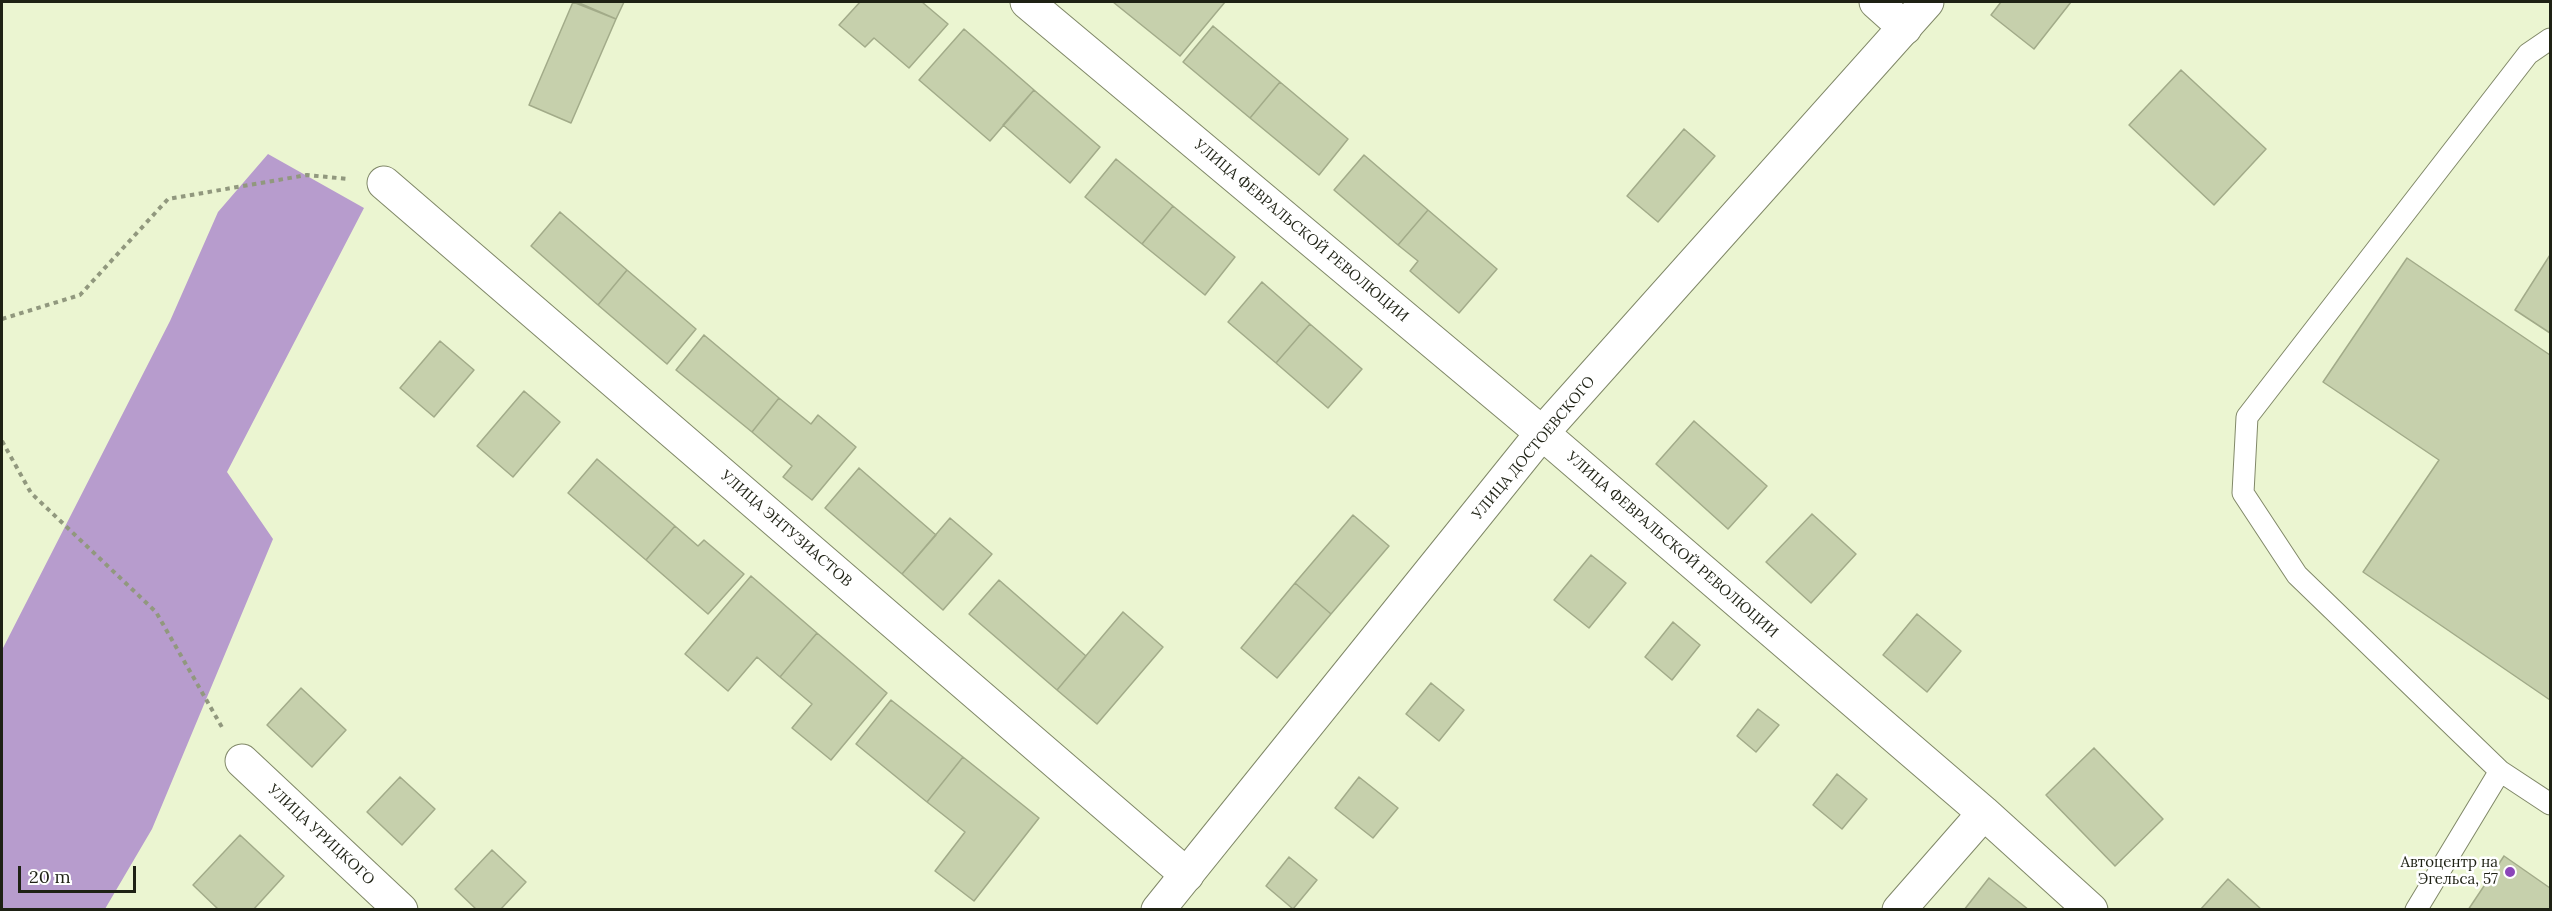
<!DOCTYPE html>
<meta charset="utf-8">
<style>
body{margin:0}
#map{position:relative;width:2552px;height:911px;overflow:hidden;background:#ebf5d1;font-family:Lora,serif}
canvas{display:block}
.frame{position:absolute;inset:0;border:3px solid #1e2114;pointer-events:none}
.scale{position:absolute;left:18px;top:866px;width:118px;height:27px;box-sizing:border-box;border:3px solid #1e2114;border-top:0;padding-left:8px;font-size:18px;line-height:21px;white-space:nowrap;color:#1e2114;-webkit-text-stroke:4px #fff;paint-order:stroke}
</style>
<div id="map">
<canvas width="2552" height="911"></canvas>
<div class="frame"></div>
<div class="scale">20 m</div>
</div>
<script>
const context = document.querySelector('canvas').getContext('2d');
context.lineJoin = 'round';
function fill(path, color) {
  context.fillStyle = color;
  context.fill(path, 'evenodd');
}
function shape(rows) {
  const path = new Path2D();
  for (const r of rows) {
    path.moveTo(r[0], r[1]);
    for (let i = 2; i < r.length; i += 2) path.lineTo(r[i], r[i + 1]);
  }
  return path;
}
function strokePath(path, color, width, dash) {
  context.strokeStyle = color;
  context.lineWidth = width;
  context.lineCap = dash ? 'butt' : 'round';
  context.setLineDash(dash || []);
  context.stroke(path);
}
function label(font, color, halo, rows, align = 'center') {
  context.font = font + ' Lora,serif';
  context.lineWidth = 5;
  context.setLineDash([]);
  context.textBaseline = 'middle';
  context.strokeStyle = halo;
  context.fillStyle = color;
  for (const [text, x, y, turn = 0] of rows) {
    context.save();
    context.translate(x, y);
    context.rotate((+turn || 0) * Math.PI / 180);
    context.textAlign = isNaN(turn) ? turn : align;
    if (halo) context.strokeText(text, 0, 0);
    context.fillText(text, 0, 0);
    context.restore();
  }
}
fill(shape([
 [268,154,364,208,227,472,273,539,152,829,105,909,2,909,2,650,170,321,218,212]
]), '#b79ccd');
const building = shape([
 [573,2,616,19,571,123,529,105,573,2],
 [577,2,624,2,616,19,577,2],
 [860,2,922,2,948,24,909,68,874,38,865,47,839,25,860,2],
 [1113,2,1225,2,1180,56,1113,2],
 [2001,2,2071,2,2034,49,1991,15,2001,2],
 [1213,26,1280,82,1250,118,1183,62,1213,26],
 [964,29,1034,90,990,141,919,80,964,29],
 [2181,70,2266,149,2214,205,2129,125,2181,70],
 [1280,82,1348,139,1319,175,1250,118,1280,82],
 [1034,90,1100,147,1070,183,1003,125,1034,90],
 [1684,129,1715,156,1658,222,1627,196,1684,129],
 [1364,155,1428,210,1398,245,1334,190,1364,155],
 [1116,159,1173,206,1142,244,1085,197,1116,159],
 [1173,206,1235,257,1205,295,1142,244,1173,206],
 [1428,210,1497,269,1459,313,1410,271,1418,261,1398,245,1428,210],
 [560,212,627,270,598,305,531,246,560,212],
 [2550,255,2550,333,2515,310,2550,255],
 [2407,258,2550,355,2550,700,2363,572,2439,460,2323,382,2407,258],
 [627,270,696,329,667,364,598,305,627,270],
 [1262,282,1310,324,1276,363,1228,322,1262,282],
 [1310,324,1362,369,1328,408,1276,363,1310,324],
 [704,335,779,398,752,432,676,370,704,335],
 [440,341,474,370,434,417,400,388,440,341],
 [524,391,560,422,513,477,477,446,524,391],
 [779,398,811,424,818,415,856,447,812,500,783,477,792,466,752,432,779,398],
 [1694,421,1767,486,1728,529,1656,464,1694,421],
 [597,459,675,526,646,560,568,493,597,459],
 [859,468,936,535,902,574,825,508,859,468],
 [1812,514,1856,554,1811,603,1766,562,1812,514],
 [1353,515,1389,546,1331,614,1295,583,1353,515],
 [950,518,992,554,943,610,902,574,950,518],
 [675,526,698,546,704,540,744,574,708,614,646,560,675,526],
 [1591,555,1626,583,1589,628,1554,600,1591,555],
 [751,576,817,633,780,677,757,657,728,691,685,654,751,576],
 [999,580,1086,656,1057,690,969,614,999,580],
 [1295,583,1331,614,1277,678,1241,648,1295,583],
 [1123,612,1163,647,1097,724,1057,690,1123,612],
 [1917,614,1961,651,1927,692,1883,655,1917,614],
 [1673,622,1700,645,1672,680,1645,657,1673,622],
 [817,633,887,693,831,760,792,728,812,704,780,677,817,633],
 [1431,683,1464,710,1439,741,1406,714,1431,683],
 [301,688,346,730,312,767,267,725,301,688],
 [891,700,963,757,927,802,856,744,891,700],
 [1758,709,1779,725,1756,752,1737,736,1758,709],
 [2094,748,2163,819,2115,866,2046,795,2094,748],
 [963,757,1039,818,974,901,935,871,965,832,927,802,963,757],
 [1837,774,1867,799,1842,829,1813,805,1837,774],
 [400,777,435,809,402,845,367,812,400,777],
 [1359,777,1398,808,1373,838,1335,808,1359,777],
 [240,835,284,876,253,910,219,910,193,885,240,835],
 [492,850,526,882,500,910,477,910,455,889,492,850],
 [2504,856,2550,888,2550,910,2468,910,2504,856],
 [1289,857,1317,880,1293,909,1266,886,1289,857],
 [1989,878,2029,910,1964,910,1989,878],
 [2228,879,2262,910,2200,910,2228,879]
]);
fill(building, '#c6d0ac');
strokePath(building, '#a2ab89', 1.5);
const service = shape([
 [2500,771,2297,575,2243,493,2247,417,2528,54,2550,39],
 [2416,910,2500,771,2550,804]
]);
const minor = shape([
 [1027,2,1542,433,1984,813,2091,910],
 [1876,2,1905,28],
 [384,183,1187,875],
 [242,761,401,910],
 [1899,910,1984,813]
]);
const primary = shape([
 [1158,910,1542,433,1927,2]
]);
strokePath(service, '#808868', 23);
strokePath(minor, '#808868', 35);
strokePath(primary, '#808868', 35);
strokePath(shape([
 [2,319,80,295,168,199,307,175,348,179],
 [2,441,31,493,156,612,223,729]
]), '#91987e', 4, [4.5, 4.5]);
strokePath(service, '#fff', 21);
strokePath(minor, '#fff', 33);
strokePath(primary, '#fff', 33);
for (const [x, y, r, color] of [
 [2510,872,6,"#8b45b9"]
]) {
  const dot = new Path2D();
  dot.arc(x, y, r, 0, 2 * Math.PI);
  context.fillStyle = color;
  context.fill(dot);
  strokePath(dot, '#fff', 2);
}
label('15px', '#1e2114', '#fff', [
 ["УЛИЦА ФЕВРАЛЬСКОЙ РЕВОЛЮЦИИ",1301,231,40],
 ["УЛИЦА ДОСТОЕВСКОГО",1534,448,-50],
 ["УЛИЦА ЭНТУЗИАСТОВ",786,529,41],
 ["УЛИЦА ФЕВРАЛЬСКОЙ РЕВОЛЮЦИИ",1672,545,41],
 ["УЛИЦА УРИЦКОГО",321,835,43]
]);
label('15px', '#1e2114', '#fff', [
 ["Автоцентр на",2498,863],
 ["Эгельса, 57",2498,880]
], 'right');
</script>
